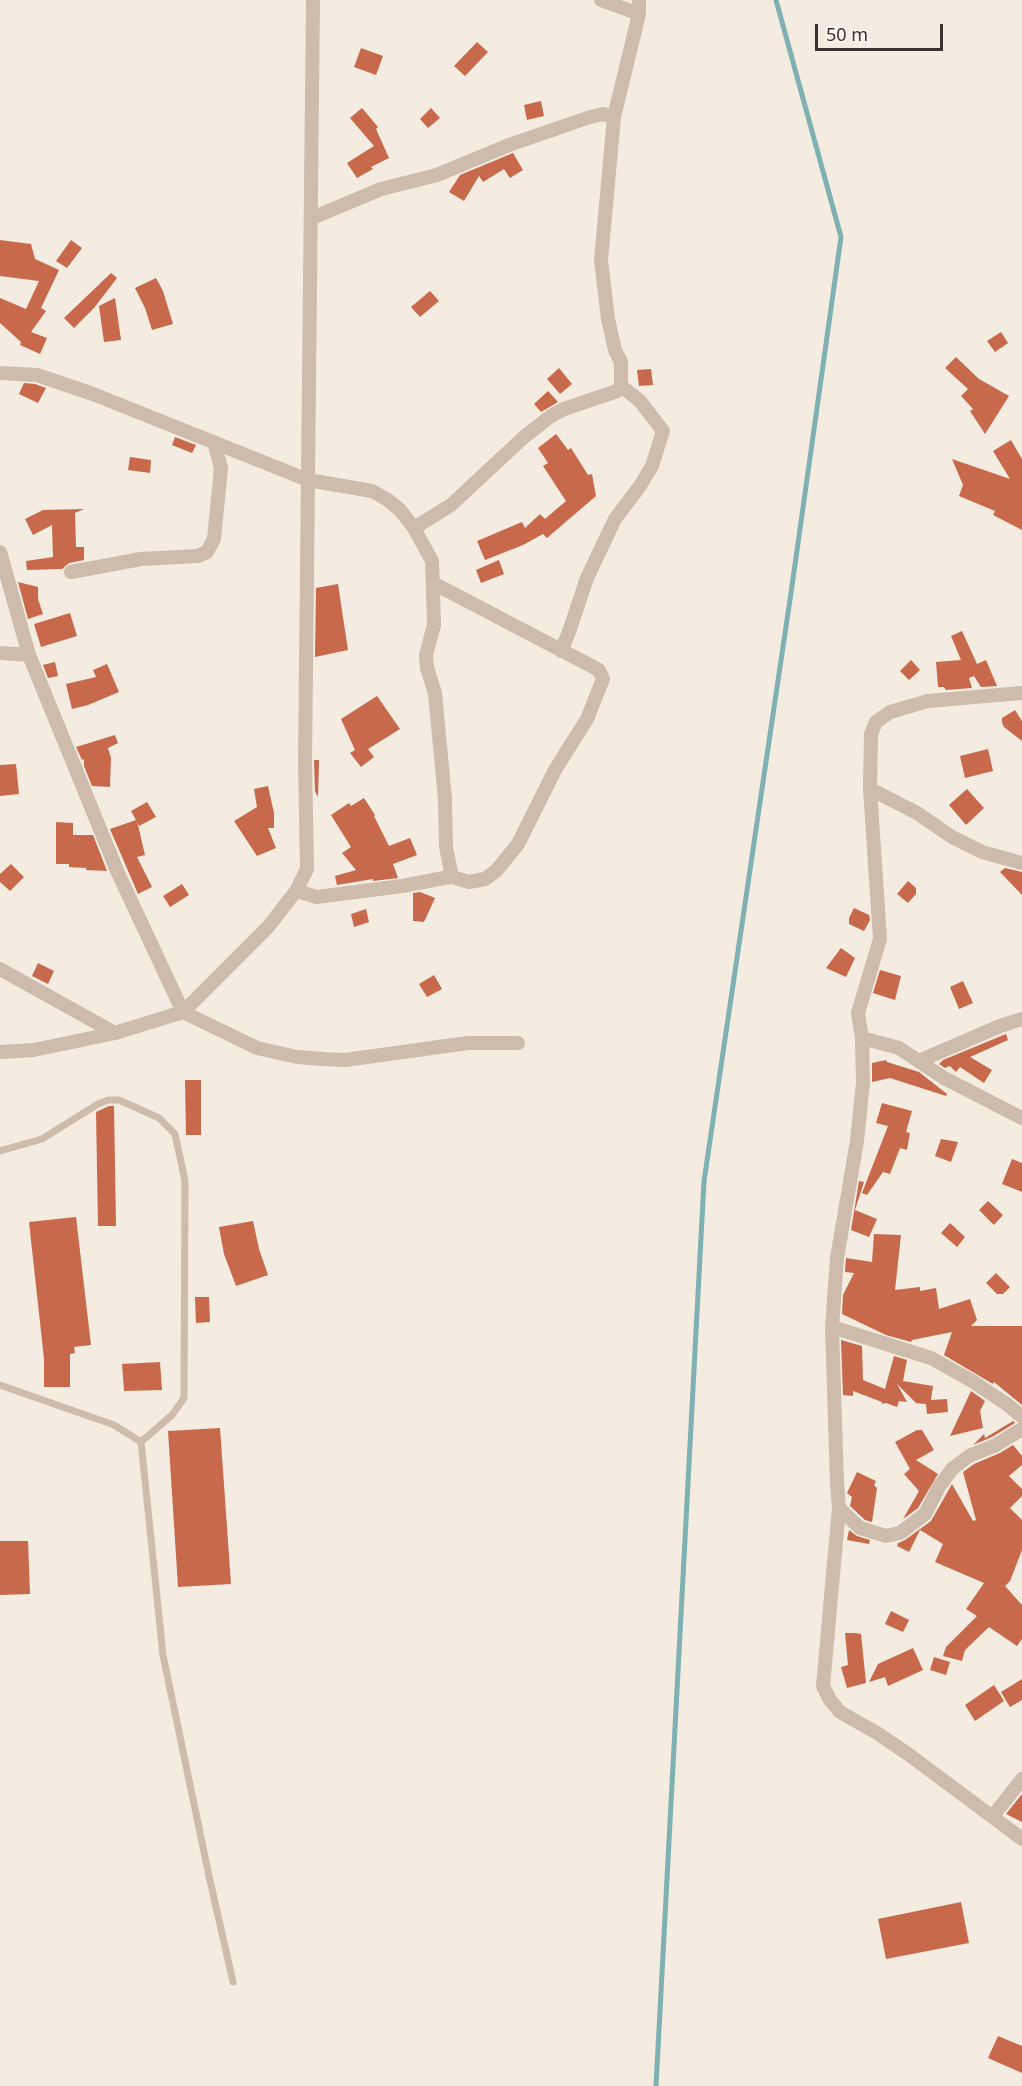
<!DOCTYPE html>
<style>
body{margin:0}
#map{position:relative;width:1022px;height:2086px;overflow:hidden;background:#f4ebe1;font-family:"Noto Sans",sans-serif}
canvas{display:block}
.scale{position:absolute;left:815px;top:24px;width:128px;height:27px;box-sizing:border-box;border:3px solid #3b302b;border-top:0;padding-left:8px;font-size:18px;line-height:21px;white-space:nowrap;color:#3b302b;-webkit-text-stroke:4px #fbf5ee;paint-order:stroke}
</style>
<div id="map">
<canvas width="1022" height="2086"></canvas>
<div class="scale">50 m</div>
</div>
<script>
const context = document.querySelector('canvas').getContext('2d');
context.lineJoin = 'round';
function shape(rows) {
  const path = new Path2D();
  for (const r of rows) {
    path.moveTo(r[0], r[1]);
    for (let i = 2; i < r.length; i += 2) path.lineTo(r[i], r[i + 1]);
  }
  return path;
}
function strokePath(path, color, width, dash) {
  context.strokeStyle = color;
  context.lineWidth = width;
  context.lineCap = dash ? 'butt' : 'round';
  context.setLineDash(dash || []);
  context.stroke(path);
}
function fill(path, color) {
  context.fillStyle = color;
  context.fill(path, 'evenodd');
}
strokePath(shape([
 [656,2086,704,1181,792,586,841,237,776,0]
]), '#7fb0b2', 5);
fill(shape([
 [477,42,488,52,465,76,454,66],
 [361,48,383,56,376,75,354,67],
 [541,101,544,116,527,120,524,105],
 [362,108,378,127,376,129,389,158,371,167,373,169,357,178,347,163,374,146,350,118],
 [431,108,440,118,428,128,420,119],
 [513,153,523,170,510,178,504,169,483,182,479,176,464,201,449,192,460,175],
 [0,240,31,244,35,259,59,270,41,308,46,311,31,332,47,338,40,354,20,345,21,342,0,323,0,298,26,309,39,281,0,276],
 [71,240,82,248,67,268,56,261],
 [111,273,117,278,94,308,74,328,64,318],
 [156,278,163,291,173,324,152,330,145,308,135,288],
 [430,291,439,301,420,317,411,307],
 [115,298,121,340,104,342,99,306],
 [1001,332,1008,343,995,352,987,341],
 [956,357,979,379,1009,396,985,434,970,411,973,409,961,396,968,389,945,368],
 [559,368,572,384,560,394,547,379],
 [651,369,653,385,639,386,637,370],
 [24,383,35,384,46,388,38,403,19,394],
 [548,391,558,402,541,412,534,404],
 [556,434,568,450,571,448,588,475,592,474,596,496,547,538,543,534,523,545,485,560,477,541,522,522,525,528,540,514,545,519,566,501,543,466,548,463,538,448],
 [175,437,196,445,192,453,172,445],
 [1011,440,1022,459,1022,530,993,515,995,511,959,496,963,485,952,459,1010,479,993,451],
 [130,457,151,460,150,473,128,470],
 [84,509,75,513,76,547,84,547,84,560,69,563,62,569,27,570,26,561,53,557,52,525,33,535,25,519,43,510],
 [499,560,504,574,481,583,476,570],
 [18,582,38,587,38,599,43,614,28,619],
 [338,584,348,650,315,657,316,588],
 [70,613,77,636,41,647,34,624],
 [962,631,977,664,986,660,997,686,981,687,974,676,969,678,972,688,946,690,944,687,938,687,936,662,961,660,951,636],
 [911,660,920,670,909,680,900,671],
 [55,662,58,676,48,678,43,665],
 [107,664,119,692,88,705,72,709,66,684,96,677,93,670],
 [377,696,400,729,368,749,374,757,361,767,350,753,355,750,341,719],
 [1015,710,1022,721,1022,741,1004,727,1002,723,1002,718],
 [115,735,118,743,108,748,111,758,110,787,92,786,84,766,84,759,82,760,76,747],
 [988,749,993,771,965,778,960,756],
 [314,760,319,760,318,797,315,791],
 [16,764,19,794,0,796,0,765],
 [268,786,274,813,274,828,268,828,276,848,257,856,234,821,257,807,254,789],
 [967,789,984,808,966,825,949,805],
 [364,798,375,815,374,816,389,846,410,838,417,855,393,864,398,878,373,881,373,879,337,885,335,876,356,870,342,853,351,847,331,815,349,803,351,806],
 [147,802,156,817,139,826,137,821,145,855,137,857,152,887,138,894,110,829,136,820,131,811],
 [56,822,73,823,73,835,93,835,107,871,86,870,86,868,69,867,69,864,56,864],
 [11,864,24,877,10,891,0,882,0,874],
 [1005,868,1022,872,1022,895,1000,872],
 [908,881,916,888,916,894,908,903,897,894],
 [182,884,189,895,170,907,163,896],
 [420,892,435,898,424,922,413,921,413,893],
 [854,908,869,915,870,920,864,931,849,924,849,918],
 [366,909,369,922,354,927,351,914],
 [841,948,855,958,846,977,826,968],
 [38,963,54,971,48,984,32,976],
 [880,970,901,976,895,1000,873,993],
 [434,975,442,989,427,997,419,984],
 [963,981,973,1003,959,1009,950,987],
 [1006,1034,1008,1040,970,1057,992,1070,984,1083,960,1067,956,1072,950,1066,945,1068,939,1064,943,1060],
 [886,1060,887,1062,919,1072,947,1094,946,1096,890,1078,872,1082,872,1063],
 [185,1080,201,1080,201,1135,186,1135],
 [882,1103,912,1111,906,1132,910,1133,907,1150,900,1148,890,1174,883,1172,867,1195,862,1193,888,1126,876,1123],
 [109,1106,114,1106,116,1226,98,1226,96,1112],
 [941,1139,958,1142,951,1162,935,1156],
 [1012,1159,1022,1163,1022,1192,1002,1184],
 [859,1181,864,1182,855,1210,877,1219,869,1237,851,1230],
 [988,1201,1003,1215,994,1225,979,1210],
 [76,1217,91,1345,74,1347,75,1353,70,1354,70,1387,44,1387,44,1359,29,1222],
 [253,1221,259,1249,268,1275,236,1286,224,1254,219,1227],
 [950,1223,965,1237,957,1247,941,1233],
 [874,1234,901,1235,895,1290,920,1287,920,1291,936,1288,939,1309,970,1299,977,1320,971,1326,1022,1326,1022,1405,994,1382,993,1384,944,1355,952,1332,912,1340,911,1342,886,1335,842,1314,843,1295,854,1273,845,1272,846,1258,872,1262],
 [996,1273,1010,1287,1003,1294,997,1294,986,1283],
 [195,1297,209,1297,210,1322,196,1323],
 [841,1340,862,1346,863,1380,885,1389,894,1356,907,1360,903,1381,933,1386,931,1400,947,1399,948,1412,927,1414,926,1404,916,1403,897,1384,907,1402,899,1401,897,1407,886,1403,882,1404,882,1402,853,1391,853,1396,843,1395],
 [160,1362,162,1390,124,1391,122,1364],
 [971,1391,985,1401,980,1411,983,1428,950,1436],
 [1013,1421,1015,1423,992,1437,973,1445,984,1434,985,1438],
 [220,1428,231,1584,178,1587,168,1431],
 [917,1430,922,1430,934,1450,916,1460,938,1474,918,1508,903,1519,919,1491,904,1474,910,1469,895,1442],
 [1013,1445,1022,1456,1022,1465,1009,1476,1022,1489,1022,1496,1010,1508,1022,1520,1022,1550,1010,1581,1005,1586,1022,1605,1022,1639,1017,1646,989,1627,965,1650,962,1661,943,1656,946,1647,977,1616,966,1609,984,1583,935,1562,943,1544,920,1530,909,1552,897,1546,898,1543,905,1540,931,1521,952,1484,973,1521,976,1520,963,1472,974,1464,1000,1453],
 [857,1472,876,1481,874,1485,877,1488,872,1522,865,1520,850,1506,852,1497,847,1493],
 [849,1530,857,1536,870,1540,869,1544,847,1540],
 [0,1541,28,1541,30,1594,0,1595],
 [891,1611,909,1620,903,1632,885,1624],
 [845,1633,855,1633,861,1634,866,1683,847,1688,841,1667,848,1665],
 [913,1648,923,1670,888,1686,885,1677,869,1682,878,1664],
 [934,1657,950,1662,946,1675,930,1670],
 [1022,1679,1022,1700,1010,1707,1001,1692],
 [994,1685,1004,1701,975,1721,965,1705],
 [1022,1794,1022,1822,1006,1814],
 [961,1902,969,1943,886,1959,878,1919],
 [998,2036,1022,2046,1022,2073,988,2058]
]), '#c8694b');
strokePath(shape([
 [0,1151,42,1139,98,1104,108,1100,119,1100,159,1118,175,1134,185,1181,184,1398,172,1415,141,1442],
 [0,1385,114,1425,141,1442,163,1655,209,1876,233,1982]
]), '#cdbbac', 7);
strokePath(shape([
 [601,0,639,14],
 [312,218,381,189,437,175,509,145,590,117,603,114,614,117],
 [0,373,37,375,93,394,308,480,372,491,388,500,400,510,414,528,432,561,434,625,426,655,427,668,435,693,445,799,446,847,452,877],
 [414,528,451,505,524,437,551,416,564,409,617,391,621,386],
 [0,552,29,655,118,873,183,1012,257,1048,297,1057,323,1059,345,1060,468,1043,518,1043],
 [71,572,141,559,198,556,207,552,214,539,221,468,214,442],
 [561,651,569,632,587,578,615,519,640,486,652,466,663,431,640,401,621,386,621,362,615,350,608,319,601,260,614,117,639,14,639,0],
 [0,653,29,655],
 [1022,693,928,701,890,712,876,722,871,734,870,789,880,939,858,1013,862,1038,863,1082,857,1141,837,1258,832,1327,837,1483,839,1508,860,1528,886,1536,900,1533,925,1514,939,1487,952,1469,969,1456,996,1445,1022,1429],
 [870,789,917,813,952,837,982,852,1022,863],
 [296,891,317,897,402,886,444,878,452,877,469,882,485,879,496,871,518,844,555,770,587,719,603,679,599,670,433,583],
 [0,969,115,1033],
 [862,1038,899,1048,944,1078,1022,1118],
 [0,1052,34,1050,115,1033,183,1012,268,927,296,891,307,869,305,761,313,0],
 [919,1061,1000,1026,1022,1019],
 [832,1327,931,1358,972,1381,1008,1405,1022,1417],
 [839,1508,823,1686,830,1700,840,1712,877,1733,908,1754,1022,1839],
 [993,1816,1022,1779]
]), '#cdbbac', 14);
</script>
